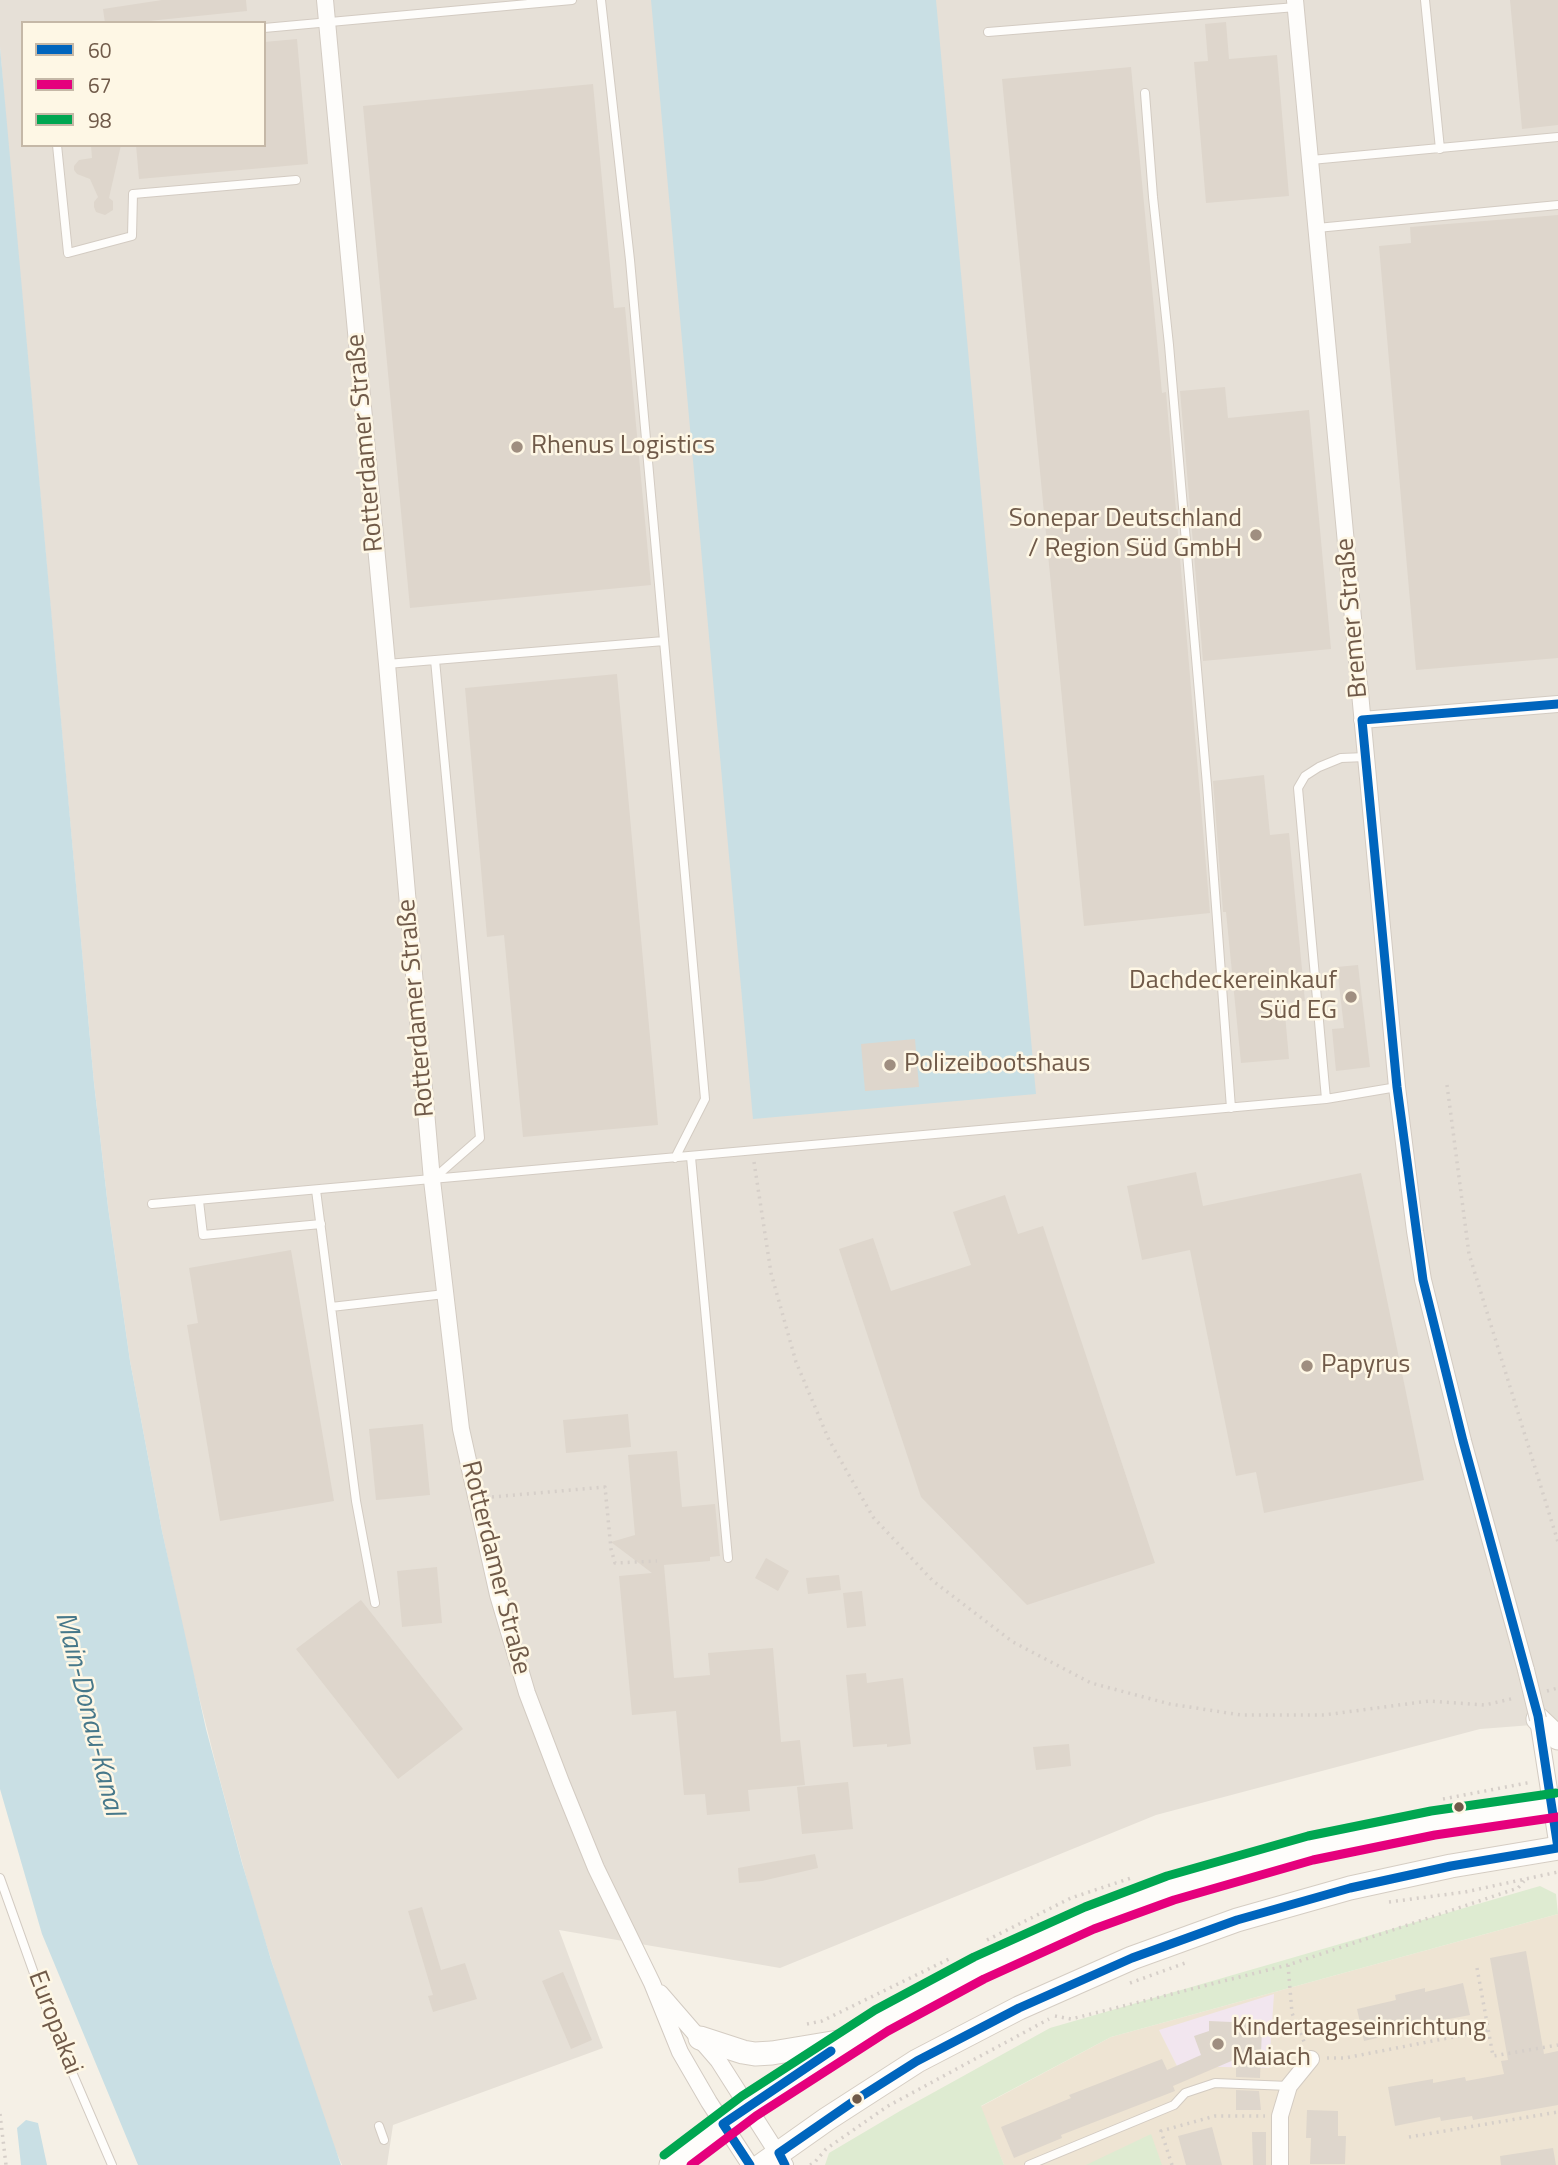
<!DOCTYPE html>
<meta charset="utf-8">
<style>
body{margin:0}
#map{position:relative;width:1558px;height:2165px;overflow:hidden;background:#f5f0e6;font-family:"Titillium Web",sans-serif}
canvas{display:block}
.legend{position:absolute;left:21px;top:21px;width:245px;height:126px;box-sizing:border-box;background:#fef7e5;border:2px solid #c5b8a7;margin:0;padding:9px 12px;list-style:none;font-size:21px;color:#705a49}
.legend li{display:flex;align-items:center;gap:14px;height:35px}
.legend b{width:35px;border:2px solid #c5b8a7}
</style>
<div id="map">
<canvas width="1558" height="2165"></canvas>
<ul class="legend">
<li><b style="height:9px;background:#0065bd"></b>60</li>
<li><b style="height:9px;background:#e5007d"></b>67</li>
<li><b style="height:9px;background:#00a651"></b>98</li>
</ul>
</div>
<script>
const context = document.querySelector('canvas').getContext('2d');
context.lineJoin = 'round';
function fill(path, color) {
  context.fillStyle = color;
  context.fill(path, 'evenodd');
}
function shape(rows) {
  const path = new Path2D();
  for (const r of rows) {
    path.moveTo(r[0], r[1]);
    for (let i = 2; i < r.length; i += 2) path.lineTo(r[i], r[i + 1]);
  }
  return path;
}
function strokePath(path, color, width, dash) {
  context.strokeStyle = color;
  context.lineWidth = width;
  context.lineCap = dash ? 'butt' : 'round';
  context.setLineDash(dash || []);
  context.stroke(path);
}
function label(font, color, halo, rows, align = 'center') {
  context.font = font + ' "Titillium Web",sans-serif';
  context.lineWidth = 5;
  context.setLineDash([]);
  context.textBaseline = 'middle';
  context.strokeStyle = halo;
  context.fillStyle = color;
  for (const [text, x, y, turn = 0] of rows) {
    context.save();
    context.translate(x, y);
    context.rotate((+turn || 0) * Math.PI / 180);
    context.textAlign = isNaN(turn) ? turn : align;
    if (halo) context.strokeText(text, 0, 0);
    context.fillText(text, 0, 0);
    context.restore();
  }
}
fill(shape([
 [1558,1914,1558,2165,1004,2165,980,2107,1111,2037]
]), '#eee4d3');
fill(shape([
 [0,0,1558,0,1558,1723,1480,1729,1156,1815,780,1968,559,1930,603,2048,393,2125,387,2165,342,2165,334,2147,284,2001,252,1899,218,1773,188,1653,162,1531,130,1361,108,1207,94,1083,6,121,0,47],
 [23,23,264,23,264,145,23,145]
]), '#e6e0d7');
fill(shape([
 [1274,1994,1269,2068,1177,2066,1159,2030]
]), '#f2e6ef');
fill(shape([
 [1540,1886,1556,1894,1558,1914,1111,2037,981,2106,1004,2165,825,2165,829,2153,900,2111,1050,2028],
 [1151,2134,1162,2165,1086,2165]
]), '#deebd1');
fill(shape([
 [651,0,936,0,1036,1094,753,1119],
 [0,47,94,1083,108,1207,130,1361,162,1531,206,1729,242,1863,272,1963,341,2165,138,2165,42,1934,0,1789],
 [26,2120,38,2123,47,2165,21,2165,17,2128]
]), '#c9dfe4');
fill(shape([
 [162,0,246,0,247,11,129,23,105,23,103,9],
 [1510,0,1558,0,1558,125,1522,129],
 [1226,22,1229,59,1277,55,1289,196,1206,203,1194,62,1208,61,1205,24],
 [297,39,308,164,139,179,136,145,264,145,264,42],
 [1131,67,1162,393,1166,392,1210,913,1084,926,1002,79],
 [593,84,614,308,625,307,651,585,410,608,363,106],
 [91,145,121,145,109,198,113,201,113,210,105,215,96,212,94,207,94,202,98,197,90,179,77,174,74,170,74,166,79,160,92,158],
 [1558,215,1558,658,1416,670,1379,246,1411,243,1410,227],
 [1225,387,1228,418,1309,410,1331,649,1203,661,1180,391],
 [617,674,658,1125,523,1137,504,935,487,937,465,688],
 [1264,775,1270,835,1289,833,1305,1001,1284,1003,1289,1059,1241,1063,1226,912,1223,912,1213,781],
 [1358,965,1370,1067,1336,1071,1332,1029,1344,1028,1337,967],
 [915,1039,919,1087,865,1091,861,1044],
 [1196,1172,1203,1206,1361,1173,1424,1480,1264,1513,1256,1472,1236,1476,1190,1250,1142,1260,1127,1186],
 [1005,1195,1018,1234,1043,1226,1155,1563,1027,1605,921,1497,839,1249,873,1238,891,1291,971,1265,953,1212],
 [291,1250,334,1501,220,1521,187,1325,198,1323,189,1268],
 [628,1414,631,1447,566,1453,563,1420],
 [423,1424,430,1495,376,1500,369,1429],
 [677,1451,682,1507,715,1504,720,1556,710,1557,710,1561,664,1565,674,1678,710,1675,708,1653,773,1648,781,1742,800,1740,805,1785,748,1790,750,1811,707,1815,705,1794,684,1795,676,1711,632,1715,619,1576,652,1573,611,1542,635,1535,628,1455],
 [766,1558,789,1571,778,1591,755,1578],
 [437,1567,442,1623,402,1627,397,1571],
 [839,1575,841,1590,808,1594,806,1578],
 [862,1591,866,1626,847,1628,843,1593],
 [361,1600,463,1729,398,1779,296,1649],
 [866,1673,867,1683,903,1678,911,1744,887,1747,887,1744,853,1747,846,1675],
 [1069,1744,1071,1766,1036,1770,1033,1747],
 [848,1782,853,1829,802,1834,797,1787],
 [815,1854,818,1868,762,1881,739,1883,738,1868],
 [422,1907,441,1970,465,1963,477,1999,433,2012,428,1996,433,1995,408,1911],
 [1526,1951,1544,2054,1558,2051,1558,2105,1473,2120,1472,2116,1441,2121,1440,2117,1395,2126,1388,2087,1433,2079,1433,2083,1465,2077,1466,2081,1504,2074,1501,2061,1508,2060,1490,1958],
 [563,1972,592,2040,571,2049,542,1981],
 [1463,1983,1470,2015,1402,2028,1403,2032,1364,2041,1357,2009,1396,2000,1395,1995,1425,1988,1425,1992],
 [1209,2021,1253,2023,1253,2029,1262,2029,1260,2078,1236,2077,1236,2059,1173,2086,1175,2091,1061,2135,1062,2138,1014,2158,1001,2127,1071,2098,1069,2095,1162,2059,1167,2070,1201,2055,1194,2036,1209,2031],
 [1236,2090,1259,2091,1261,2110,1236,2110],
 [1307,2110,1338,2111,1338,2136,1346,2136,1345,2164,1310,2164,1311,2138,1306,2138],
 [1212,2127,1222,2165,1186,2165,1178,2136],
 [1252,2132,1266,2132,1266,2165,1253,2165],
 [1553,2148,1556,2165,1501,2165,1500,2156]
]), '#ded6cc');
const lane = shape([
 [601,0,630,260,705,1099,675,1158],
 [1425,0,1440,149],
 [264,28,572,0],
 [988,32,1296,7],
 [1145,93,1153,197,1169,345,1207,785,1231,1108],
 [57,145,68,253,132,236,133,194,296,180],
 [1311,160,1558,137],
 [1317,228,1558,205],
 [435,660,664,641],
 [387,664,435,660,480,1138,432,1180],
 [1326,1099,1298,788,1305,776,1319,767,1341,758,1366,757],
 [691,1157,728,1558],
 [316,1190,331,1307],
 [199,1201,203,1235,321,1224],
 [152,1204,1326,1099,1397,1087],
 [375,1603,356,1501,331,1307,445,1294],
 [0,1878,56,2035,112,2165],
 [379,2126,384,2140],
 [1029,2165,1174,2105,1185,2093,1215,2083,1289,2086]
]);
const street = shape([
 [325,0,387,664,432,1180,461,1429,498,1595,527,1693,561,1782,596,1868,652,1983,680,2052,709,2102,750,2165],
 [1295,0,1397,1087,1415,1231,1423,1280,1463,1441,1526,1670],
 [1362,720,1558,704],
 [1538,1719,1558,1848],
 [660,1993,718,2060,785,2165],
 [1280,2165,1280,2116,1289,2086,1311,2059]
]);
const secondary = shape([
 [1538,1719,1558,1738],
 [700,2038,743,2052,755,2054,772,2053,838,2042],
 [671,2165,749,2106,882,2020,979,1968,1089,1918,1170,1888,1310,1848,1433,1823,1558,1805],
 [762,2165,827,2119,917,2061,1019,2008,1132,1958,1237,1920,1350,1888,1451,1866,1558,1848]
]);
strokePath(lane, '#d3cbc2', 10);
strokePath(street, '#d3cbc2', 18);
strokePath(secondary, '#d5cdc3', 25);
strokePath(shape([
 [1447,1085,1469,1254,1558,1542],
 [754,1162,771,1273,796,1362,829,1440,873,1517,933,1581,1013,1642,1091,1683,1170,1704,1241,1715,1324,1715,1429,1701,1485,1705,1515,1698],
 [492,1497,605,1487,611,1549,615,1563,657,1561],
 [1547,1691,1558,1688],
 [1443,1799,1532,1782],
 [1389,1902,1465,1892,1558,1872],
 [987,1940,1071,1898,1134,1877],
 [1288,1965,1292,2013,1305,2044],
 [1477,1968,1493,2056,1558,2045],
 [1130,1983,1188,1962],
 [1055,2016,1071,2019,1288,1965,1518,1888,1524,1881],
 [807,2024,822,2021,949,1959],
 [1327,2058,1345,2058,1489,2030],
 [0,2114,6,2165],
 [1409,2137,1558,2112],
 [810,2165,814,2163,826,2149,888,2106,1049,2019],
 [1172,2165,1161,2131,1215,2116,1265,2116]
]), '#d6cfc9', 3.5, [2, 5]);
strokePath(lane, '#fefdfb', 8);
strokePath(street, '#fefdfb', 16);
strokePath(secondary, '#fefdfb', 23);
const streetBridge = shape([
 [1526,1670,1538,1719]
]);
strokePath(streetBridge, '#d3cbc2', 18, []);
strokePath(streetBridge, '#fefdfb', 16);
strokePath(shape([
 [1362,720,1558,704],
 [750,2165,723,2124,831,2051],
 [785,2165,779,2153,857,2099,917,2061,1019,2008,1132,1958,1237,1920,1350,1888,1451,1866,1558,1848,1538,1716,1463,1441,1423,1280,1397,1087,1362,720]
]), '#0065bd', 9);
strokePath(shape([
 [691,2165,756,2116,888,2031,984,1979,1094,1929,1174,1900,1313,1860,1435,1835,1558,1817]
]), '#e5007d', 9);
strokePath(shape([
 [664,2155,742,2096,875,2010,974,1957,1085,1907,1167,1876,1308,1836,1431,1811,1556,1793]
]), '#00a651', 9);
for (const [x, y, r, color] of [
 [517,447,7,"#9f8e80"],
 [1256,535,7,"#9f8e80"],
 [1351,997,7,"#9f8e80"],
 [890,1065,7,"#9f8e80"],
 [1307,1366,7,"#9f8e80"],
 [1459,1807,6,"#705a49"],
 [1218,2044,7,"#9f8e80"],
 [857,2099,6,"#705a49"]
]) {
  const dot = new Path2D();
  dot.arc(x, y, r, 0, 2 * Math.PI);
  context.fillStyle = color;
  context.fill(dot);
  strokePath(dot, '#fef7e5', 2.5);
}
label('26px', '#705a49', '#fef7e5', [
 ["Rotterdamer Straße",366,443,-95],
 ["Bremer Straße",1353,618,-95],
 ["Rotterdamer Straße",417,1008,-95],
 ["Rotterdamer Straße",495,1568,76],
 ["Europakai",54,2023,69]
]);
label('26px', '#705a49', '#fef7e5', [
 ["Rhenus Logistics",531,447],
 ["Sonepar Deutschland",1242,520,"right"],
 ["/ Region Süd GmbH",1242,550,"right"],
 ["Dachdeckereinkauf",1337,982,"right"],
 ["Süd EG",1337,1012,"right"],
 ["Polizeibootshaus",904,1065],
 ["Papyrus",1321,1366],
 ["Kindertageseinrichtung",1232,2029],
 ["Maiach",1232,2059]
], 'left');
label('italic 28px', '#47788a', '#fef7e5', [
 ["Main-Donau-Kanal",88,1714,76]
]);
</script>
